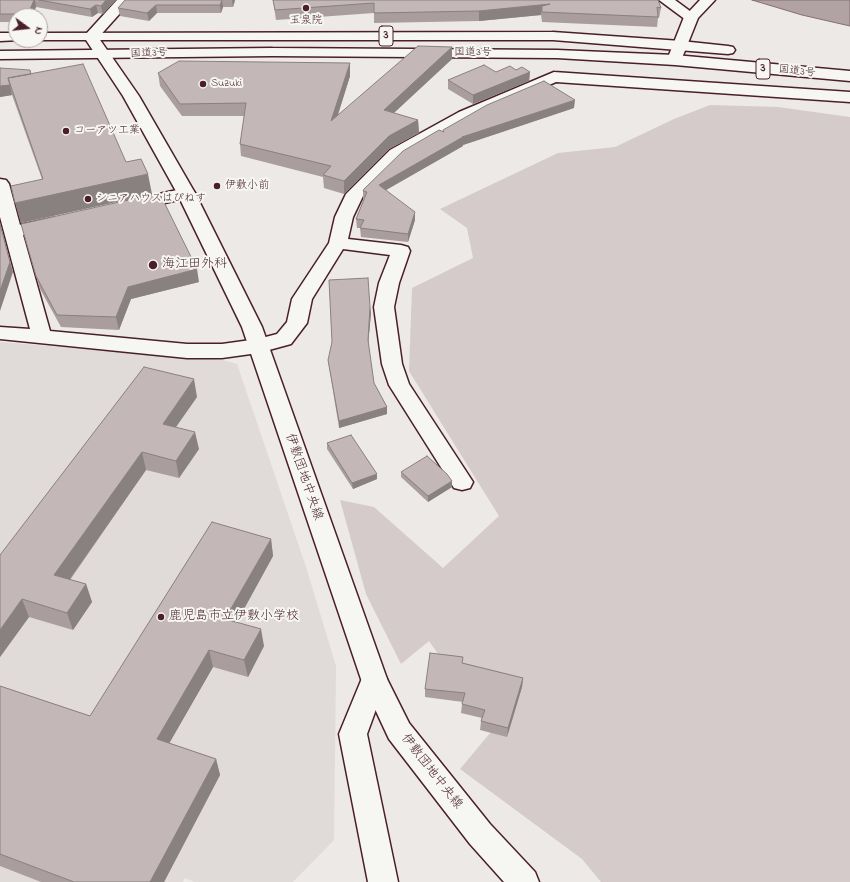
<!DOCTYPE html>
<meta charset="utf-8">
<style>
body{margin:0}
#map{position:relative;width:850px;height:882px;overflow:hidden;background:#ece9e6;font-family:"Indie Flower",sans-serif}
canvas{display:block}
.north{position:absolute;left:8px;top:8px;width:40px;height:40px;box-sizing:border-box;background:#f6f6f2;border:1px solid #b1a0a2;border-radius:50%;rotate:105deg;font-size:11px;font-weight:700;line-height:16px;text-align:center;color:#4a1f2b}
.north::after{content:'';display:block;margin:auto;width:14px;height:18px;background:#4a1f2b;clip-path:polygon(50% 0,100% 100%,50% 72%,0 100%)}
</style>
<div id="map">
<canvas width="850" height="882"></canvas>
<div class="north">N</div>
</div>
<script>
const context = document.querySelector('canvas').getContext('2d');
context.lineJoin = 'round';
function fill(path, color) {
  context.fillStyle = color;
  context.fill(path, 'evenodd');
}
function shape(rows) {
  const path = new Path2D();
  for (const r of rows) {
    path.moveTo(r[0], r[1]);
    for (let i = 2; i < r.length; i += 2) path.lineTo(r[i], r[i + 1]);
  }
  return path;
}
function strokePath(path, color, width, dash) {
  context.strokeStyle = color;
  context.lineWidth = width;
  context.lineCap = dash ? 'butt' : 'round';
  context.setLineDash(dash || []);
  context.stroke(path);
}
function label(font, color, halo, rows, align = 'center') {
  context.font = font + ' "Indie Flower","Klee One",sans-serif';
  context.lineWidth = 4;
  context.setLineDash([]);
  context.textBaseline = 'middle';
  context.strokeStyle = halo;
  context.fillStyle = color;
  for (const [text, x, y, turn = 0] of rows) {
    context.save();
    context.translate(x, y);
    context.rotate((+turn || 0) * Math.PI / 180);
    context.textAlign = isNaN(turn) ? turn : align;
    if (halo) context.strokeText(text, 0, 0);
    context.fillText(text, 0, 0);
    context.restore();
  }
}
fill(shape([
 [0,342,222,360,237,364,306,567,336,666,334,840,293,882,195,882,185,878,183,882,0,882]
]), '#e0dad8');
fill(shape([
 [710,105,778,107,850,117,850,882,601,882,582,859,460,769,496,726,463,689,429,641,401,664,366,594,340,500,374,507,443,568,499,516,409,371,412,288,473,258,467,228,440,209,558,153,615,147,674,119]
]), '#d4cbca');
const water = shape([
 [752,0,850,0,850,26,802,15,752,0]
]);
fill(water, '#b1a2a3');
strokePath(water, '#886e73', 1);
const street = shape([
 [117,0,132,0,96,40,86,40,84,37,86,34,117,0],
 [659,0,675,0,698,17,696,20,691,21,686,20,659,0],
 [554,72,850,92,850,102,556,82,471,118,402,158,363,196,353,217,348,239,401,245,408,247,410,251,399,283,394,307,402,364,409,384,473,482,470,488,462,490,454,488,389,385,382,364,374,307,379,283,390,255,343,249,312,299,307,323,291,344,258,353,222,358,187,358,0,339,0,327,30,329,0,217,0,179,6,180,9,184,20,225,53,218,59,219,62,223,59,227,23,235,50,331,187,344,222,344,258,339,277,334,287,322,292,299,329,243,335,217,346,194,390,150,459,112,554,72],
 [186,188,192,189,195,193,192,197,133,210,127,209,124,205,127,201,186,188],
 [374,668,383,671,387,679,367,734,398,882,368,882,339,734,365,671,374,668]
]);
const secondary = shape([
 [700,0,715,0,698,18,680,63,670,63,667,60,684,17,700,0],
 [91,33,96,34,139,96,195,193,262,327,387,679,409,723,490,824,535,872,539,882,504,882,470,844,389,739,361,679,242,327,177,193,123,96,84,37,86,34,91,33]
]);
const highway = shape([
 [553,32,681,41,728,46,733,47,735,50,733,53,728,54,553,40,35,40,40,40,40,33,553,32],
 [0,33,16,33,16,40,21,40,0,41,0,33],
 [272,48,557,50,675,55,850,71,850,81,675,65,557,58,272,56,0,59,0,51,272,48]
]);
strokePath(street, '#4a1f2b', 3);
strokePath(secondary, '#4a1f2b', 3);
strokePath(highway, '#4a1f2b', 3);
fill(street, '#f6f6f2');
fill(secondary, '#f6f6f2');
fill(highway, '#f6f6f2');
fill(shape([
 [0,0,116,0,103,14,98,13,92,17,36,7,32,16,16,16,16,22,0,22],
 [125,0,235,0,233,7,223,7,221,13,157,13,149,21,120,16,118,8],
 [273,0,658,0,661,8,659,18,658,18,657,27,542,22,541,15,479,21,374,23,374,13,276,20],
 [452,47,452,59,394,113,418,120,419,133,389,149,344,194,324,188,323,177,241,156,240,144,244,116,182,116,160,86,158,73,350,63,350,76,338,115],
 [0,68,31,74,126,162,152,194,21,223,42,179,12,95,0,97],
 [516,70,530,72,529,81,473,104,448,89,448,80,496,72],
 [574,108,463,145,463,146,386,190,415,220,408,242,361,237,360,228,357,228,356,219,364,199,363,199,363,191,443,132,443,130],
 [21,224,199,282,131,299,119,330,61,327,40,289],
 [370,307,371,313,368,343,374,383,387,407,387,414,339,428,329,366,328,360],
 [197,397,176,427,199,449,179,478,146,470,70,580,86,584,92,602,73,630,29,617,0,657,0,555],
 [327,443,377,479,353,489,327,449],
 [401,472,452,487,428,502,401,477],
 [271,539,273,556,237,622,264,646,248,677,213,667,169,743,216,759,220,775,164,882,41,882,0,866,0,686,90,716],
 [463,663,523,678,522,687,507,737,480,730,481,721,482,718,461,713,462,704,463,702,425,697,425,689]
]), '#a99d9d');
fill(shape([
 [34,0,35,0,36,7,32,16,28,16,28,14],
 [106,0,116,0,103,14,101,6],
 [222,0,223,7,221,13,220,5],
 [232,0,235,0,233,7],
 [550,4,542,6,541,15,479,21,479,11],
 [96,5,98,13,92,17,90,9],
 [156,5,157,13,149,21,147,13],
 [452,47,452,59,384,122,384,110],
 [350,63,350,76,332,133,331,121],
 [530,72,529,81,473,104,473,95],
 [10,85,12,95,0,97,0,86],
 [575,100,574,108,463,145,463,146,379,194,379,185,462,137],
 [418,120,419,133,389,149,344,194,344,181,389,136],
 [148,174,152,194,21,223,15,203],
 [415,212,415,220,408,242,408,234],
 [0,223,13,272,0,311],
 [197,269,199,282,131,299,119,330,116,317,128,287],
 [370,307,371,313,368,346,368,340],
 [194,379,197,397,166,441,163,424],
 [387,407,387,414,339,428,339,421],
 [195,432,199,449,179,478,176,461],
 [142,452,146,470,60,593,54,575],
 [377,474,377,479,353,489,352,483],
 [452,481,452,487,428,502,428,496],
 [271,539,273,556,229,636,225,619],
 [86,584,92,602,73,630,67,613],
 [22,599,29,617,0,657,0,630],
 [261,629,264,646,248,677,244,660],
 [209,650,213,667,162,756,157,739],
 [523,678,522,687,507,737,508,728],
 [216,759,220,775,164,882,150,882]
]), '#898080');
const building = shape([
 [0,0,34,0,28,14,0,14,0,0],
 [39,0,106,0,101,6,96,5,90,9,39,0],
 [125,0,222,0,220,5,156,5,147,13,118,8,125,0],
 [273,0,658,0,661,8,657,7,658,17,542,12,542,6,550,4,479,11,374,13,374,3,275,10,273,0],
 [418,46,452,47,384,110,418,120,389,136,344,181,323,175,331,166,240,144,246,103,180,104,158,73,179,61,350,63,331,121,418,46],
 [83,64,126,162,141,159,148,174,15,203,11,186,43,179,8,78,83,64],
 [484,65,496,72,510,66,516,70,522,67,530,72,473,95,448,80,484,65],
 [0,68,30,70,31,74,8,78,10,85,0,86,0,68],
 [544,81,575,100,462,137,463,137,379,185,415,212,408,234,360,228,364,220,356,219,367,192,363,191,364,189,403,151,439,130,444,132,443,130,487,105,544,81],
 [155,194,156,197,161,196,197,269,128,287,116,317,57,315,36,276,21,224,155,194],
 [0,224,10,262,0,291,0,224],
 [368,278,370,307,368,340,374,383,387,407,339,421,328,360,332,342,329,280,368,278],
 [144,367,194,379,163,424,195,432,176,461,142,452,54,575,86,584,67,613,22,599,0,630,0,555,144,367],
 [351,435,377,474,352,483,327,443,351,435],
 [427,456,447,474,452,481,428,496,401,472,427,456],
 [212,522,271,539,225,619,261,629,244,660,209,650,157,739,216,759,150,882,74,882,0,854,0,686,90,716,212,522],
 [430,653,463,657,462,663,523,678,508,728,481,721,485,710,462,704,465,693,425,689,430,653]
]);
fill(building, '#c4b7b7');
strokePath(building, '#898080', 1);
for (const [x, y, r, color] of [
 [306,8,4,"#4a1f2b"],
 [203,84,4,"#4a1f2b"],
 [66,131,4,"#4a1f2b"],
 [217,186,4,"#4a1f2b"],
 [88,199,4,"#4a1f2b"],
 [153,265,5,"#4a1f2b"],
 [161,617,4,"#4a1f2b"]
]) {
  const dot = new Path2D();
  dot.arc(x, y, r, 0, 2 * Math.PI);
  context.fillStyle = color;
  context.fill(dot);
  strokePath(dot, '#f6f6f2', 1.5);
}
label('11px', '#4a1f2b', '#f6f6f2', [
 ["玉泉院",306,21,"center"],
 ["Suzuki",211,84],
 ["コーアツ工業",74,131],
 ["伊敷小前",225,186],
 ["シニアハウスはぴねす",96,199]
], 'left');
label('11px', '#4a1f2b', '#f6f6f2', [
 ["国道3号",473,53],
 ["国道3号",149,54,-2],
 ["国道3号",797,72,6]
]);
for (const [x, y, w] of [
 [386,36,14],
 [763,69,14]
]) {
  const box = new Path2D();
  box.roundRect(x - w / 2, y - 10, w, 20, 3);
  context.fillStyle = '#f6f6f2';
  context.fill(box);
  strokePath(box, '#4a1f2b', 1);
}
label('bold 12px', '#4a1f2b', null, [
 ["3",386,36],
 ["3",763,69]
]);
label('13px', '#4a1f2b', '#f6f6f2', [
 ["海江田外科",162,265],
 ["鹿児島市立伊敷小学校",169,617]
], 'left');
label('13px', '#4a1f2b', '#f6f6f2', [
 ["伊敷団地中央線",303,477,71],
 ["伊敷団地中央線",431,772,52]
]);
</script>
